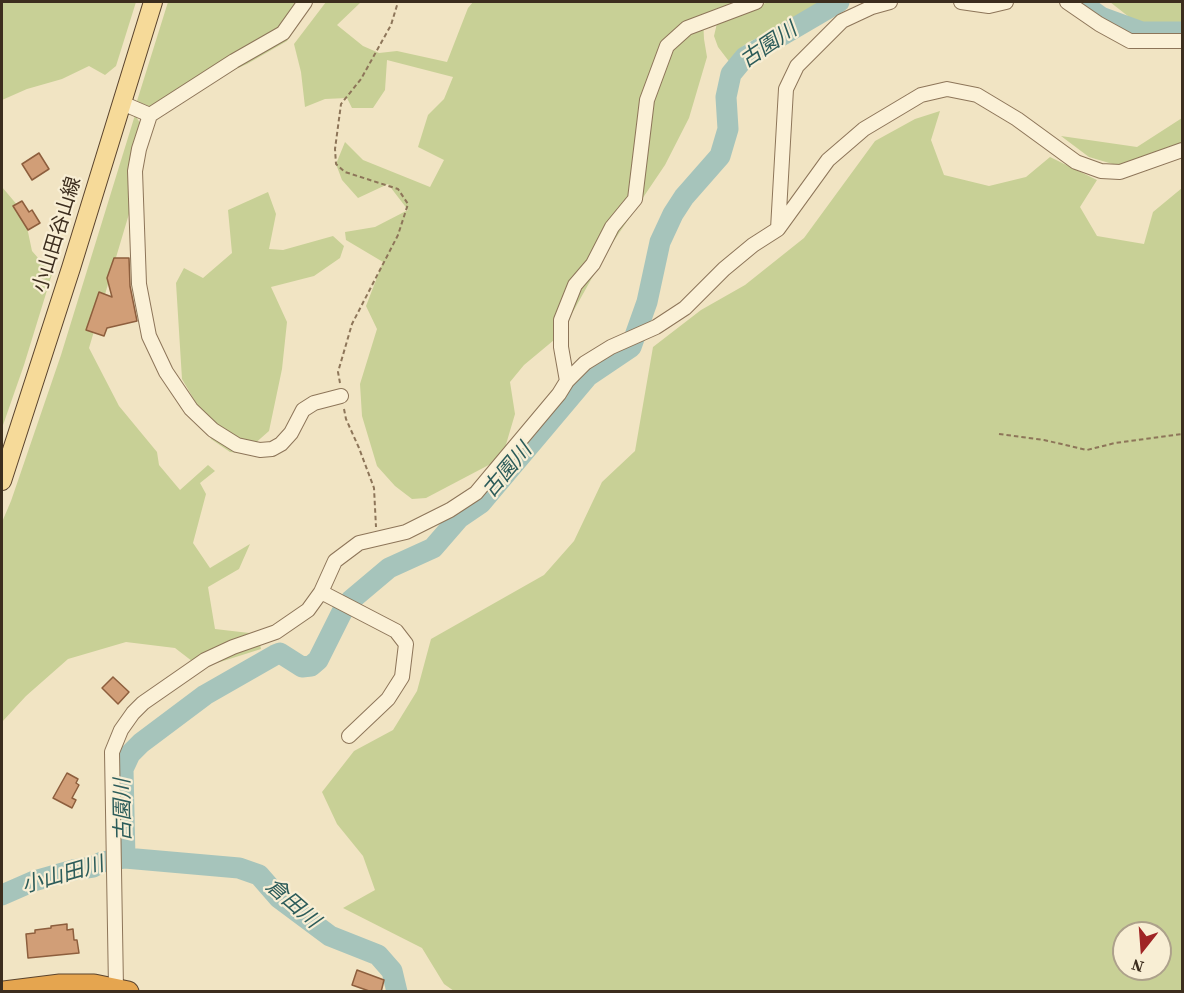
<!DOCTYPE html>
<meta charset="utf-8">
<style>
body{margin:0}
#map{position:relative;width:1184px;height:993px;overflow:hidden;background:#f1e4c3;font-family:"Source Serif 4",serif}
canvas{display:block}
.frame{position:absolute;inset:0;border:3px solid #3c2d1e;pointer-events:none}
.north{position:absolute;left:1112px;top:921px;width:60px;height:60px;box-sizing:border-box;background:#f8eed4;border:2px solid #ada18b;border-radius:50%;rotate:197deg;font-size:16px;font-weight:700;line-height:24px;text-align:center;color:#3c2d1e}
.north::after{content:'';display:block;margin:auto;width:21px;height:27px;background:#9f2525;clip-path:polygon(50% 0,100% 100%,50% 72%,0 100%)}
</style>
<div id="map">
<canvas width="1184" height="993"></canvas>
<div class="frame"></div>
<div class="north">N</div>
</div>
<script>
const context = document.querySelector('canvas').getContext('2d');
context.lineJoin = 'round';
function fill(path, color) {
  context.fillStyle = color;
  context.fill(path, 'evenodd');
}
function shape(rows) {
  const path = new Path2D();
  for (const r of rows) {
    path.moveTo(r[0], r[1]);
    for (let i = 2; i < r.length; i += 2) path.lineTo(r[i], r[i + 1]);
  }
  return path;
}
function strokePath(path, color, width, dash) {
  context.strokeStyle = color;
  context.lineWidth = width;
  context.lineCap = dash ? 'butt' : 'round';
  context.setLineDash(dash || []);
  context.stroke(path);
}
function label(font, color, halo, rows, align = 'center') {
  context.font = font + ' "Source Serif 4","Noto Sans JP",serif';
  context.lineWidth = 4.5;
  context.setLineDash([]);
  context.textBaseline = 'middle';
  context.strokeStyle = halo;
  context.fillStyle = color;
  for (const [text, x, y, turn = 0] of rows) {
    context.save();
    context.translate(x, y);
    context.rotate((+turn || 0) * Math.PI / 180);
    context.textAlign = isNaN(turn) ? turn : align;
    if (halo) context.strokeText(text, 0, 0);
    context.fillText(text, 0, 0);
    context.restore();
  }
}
fill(shape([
 [2,2,136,2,116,66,105,75,89,66,62,79,27,89,2,100],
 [168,2,313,2,287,41,247,64,151,107,137,101],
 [326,2,370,2,360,3,337,25,363,46,379,53,397,51,447,62,468,8,473,2,736,2,703,18,704,39,707,57,689,118,665,165,607,251,560,335,524,365,510,382,515,414,502,458,426,498,412,499,395,486,377,466,362,416,360,384,377,329,366,306,383,262,346,240,345,232,375,227,408,210,388,184,358,198,342,180,336,164,345,142,363,160,430,187,444,160,418,147,428,115,444,99,453,77,387,60,385,90,373,108,352,108,347,98,325,99,305,107,301,72,294,44],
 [769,2,851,2,748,42,736,52,731,64,718,47,714,36,718,19],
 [1110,2,1182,2,1182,26,1138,24],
 [940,111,931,140,944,175,989,186,1026,177,1050,157,1097,180,1080,207,1097,236,1144,244,1153,212,1182,188,1182,991,454,991,444,984,422,948,343,908,375,890,363,856,337,824,322,792,354,751,393,730,417,691,431,639,544,575,574,541,602,482,635,451,653,347,701,310,745,285,804,238,875,141,915,119],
 [1124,933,1160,933,1160,969,1124,969],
 [135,115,140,123,137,187,89,348,119,406,157,452,159,465,180,490,208,465,215,471,200,483,206,494,193,543,210,568,250,544,239,569,208,587,215,629,258,634,261,649,201,668,175,648,126,642,68,659,26,696,2,722,2,522,11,501,61,355],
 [1182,118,1182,154,1116,165,1089,157,1061,136,1137,147],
 [2,187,24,213,32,251,52,274,24,365,2,428],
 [268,192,276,214,269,249,283,250,333,236,344,246,340,258,314,276,271,287,287,322,282,369,269,431,244,453,230,452,211,439,203,415,182,379,176,283,184,268,203,278,232,253,228,210]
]), '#c8d096');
strokePath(shape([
 [1080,2,1101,17,1142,32,1182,32],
 [125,858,123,769,130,754,141,743,205,695,275,655,280,653,302,667,311,666,318,660,342,612,351,600,389,568,433,548,459,518,481,503,588,376,631,347,647,302,660,242,673,214,684,197,720,156,728,129,726,97,731,74,745,57,839,2],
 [2,895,34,881,73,870,93,867,102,862,125,858,239,868,259,875,279,898,330,936,378,955,392,971,397,992]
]), '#a6c4bb', 21);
const building = shape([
 [39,153,49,169,32,180,22,164,39,153],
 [22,201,29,212,32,210,40,223,28,230,13,206,22,201],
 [114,258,129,258,130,286,137,321,107,328,104,336,86,330,99,292,112,297,107,278,114,258],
 [113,677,129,692,118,704,102,688,113,677],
 [67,773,78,779,76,783,79,785,72,798,76,800,72,808,53,798,67,773],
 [67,924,67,930,73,929,74,940,77,940,79,953,28,958,26,934,35,933,35,930,51,928,51,926,67,924],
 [357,970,384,980,381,992,372,992,352,985,357,970]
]);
fill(building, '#d19e77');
strokePath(building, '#8d5e3d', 1.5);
const minor = shape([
 [961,2,989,6,1006,2],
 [1067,2,1099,24,1130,41,1182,41],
 [122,103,150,115,139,149,135,171,139,284,149,336,166,372,191,409,213,430,237,445,260,450,272,449,281,444,291,433,303,410,314,403,341,396],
 [150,115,234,61,283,33,305,2],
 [778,229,786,89,797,66,842,21,872,7,890,2],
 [567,381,561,347,561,320,575,285,593,264,612,227,635,199,647,100,667,46,687,28,756,2],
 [321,592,396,631,406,644,402,677,388,699,349,736],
 [116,988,112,752,121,730,133,713,143,703,205,660,233,647,276,632,308,610,321,592,335,561,359,543,406,532,450,510,476,493,559,394,567,381,585,363,611,347,656,327,685,308,724,269,753,245,778,229,828,160,864,129,921,95,947,89,977,95,1017,119,1076,162,1101,171,1120,172,1182,150]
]);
const major = shape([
 [2,481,71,268,153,2]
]);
const highway = shape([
 [4,992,60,985,94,985,128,992]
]);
strokePath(minor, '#8d7559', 16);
strokePath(major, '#5a432d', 20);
strokePath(highway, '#5a432d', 23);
strokePath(shape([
 [340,383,338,372,352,324,398,235,408,204,398,189,345,172,336,164,335,149,341,104,361,79,391,25,398,2],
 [344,409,346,419,359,448,374,488,376,527],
 [999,434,1044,440,1087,450,1115,443,1182,434]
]), '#8d7559', 2, [4.5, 3]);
strokePath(minor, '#fbf1d7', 14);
strokePath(major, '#f6da99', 18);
strokePath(highway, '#e5a54f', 21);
label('20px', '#3c2d1e', '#f8eed4', [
 ["小山田谷山線",58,235,-73]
]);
label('italic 21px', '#2c5c5a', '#f8eed4', [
 ["古園川",769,46,-34],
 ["古園川",508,471,-50],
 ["古園川",124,810,-91],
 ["小山田川",63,876,-16],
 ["倉田川",292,904,41]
]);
</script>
